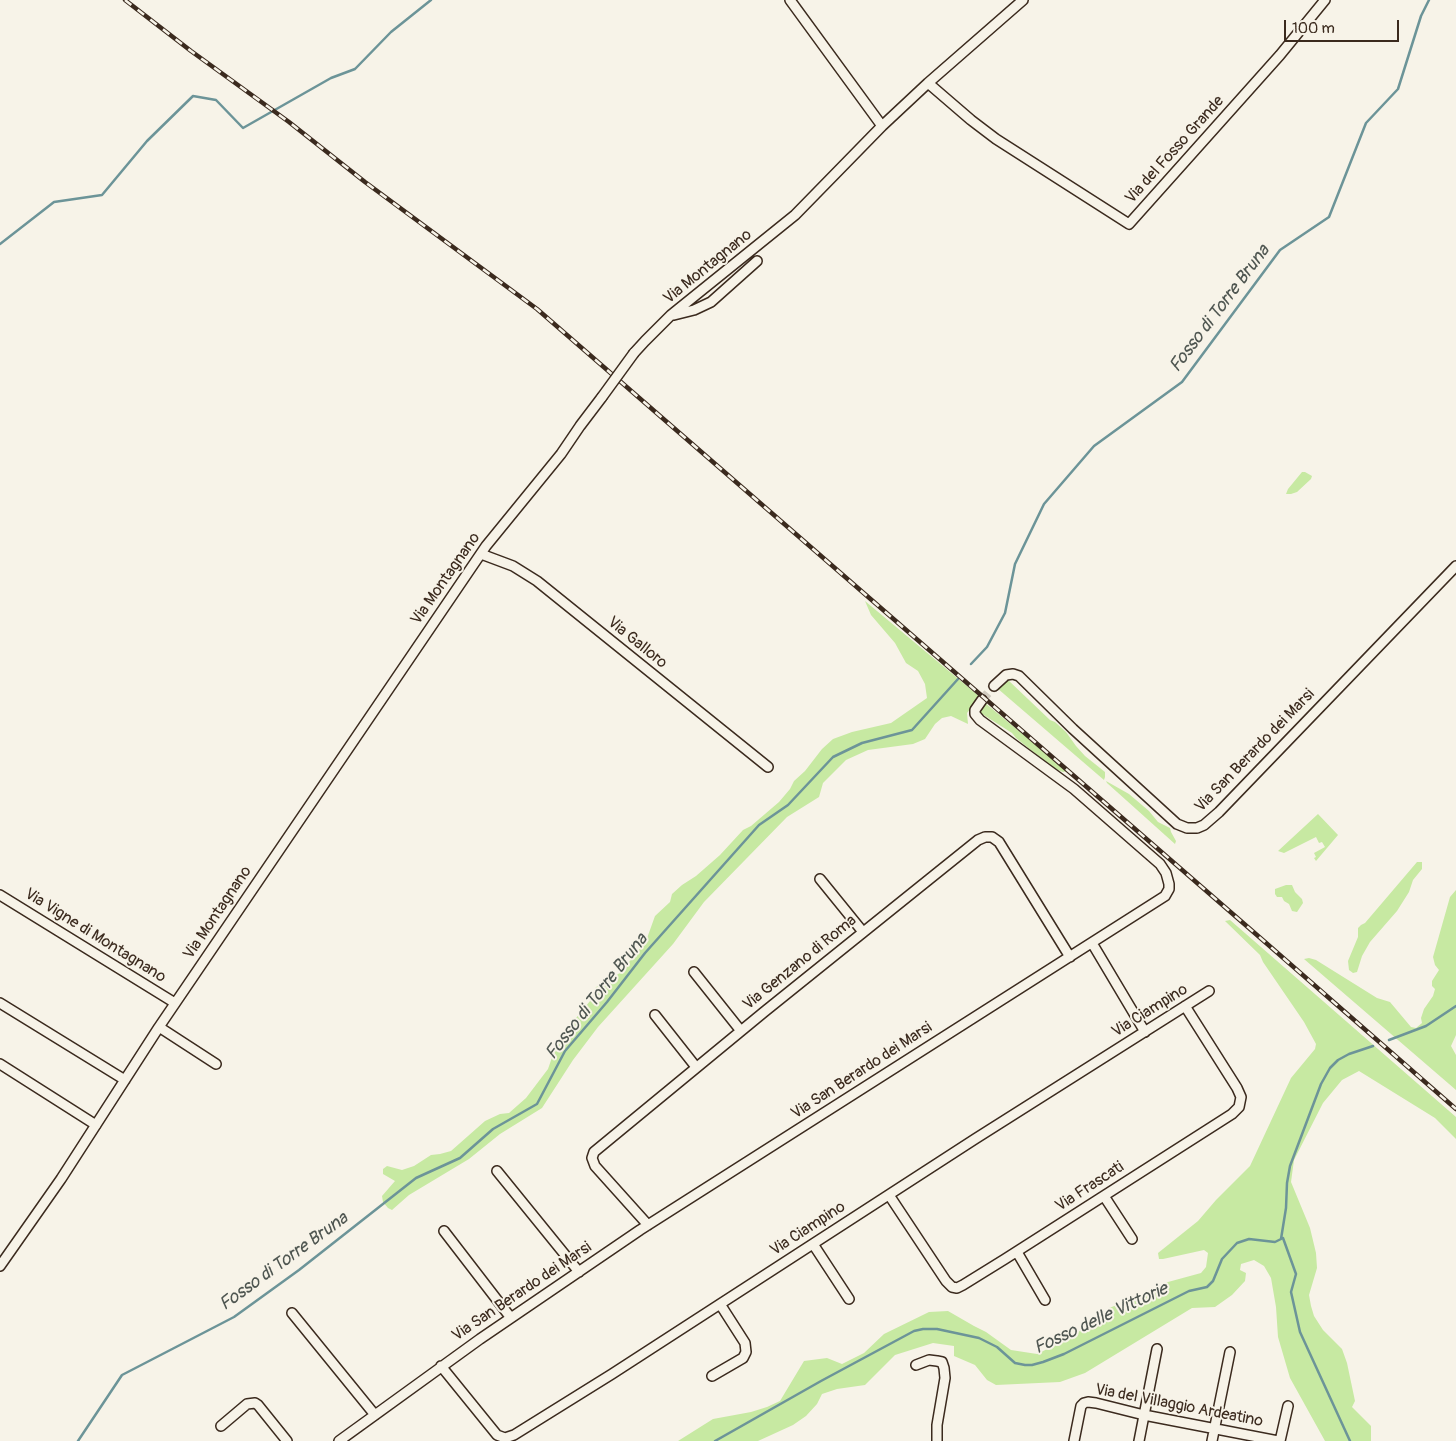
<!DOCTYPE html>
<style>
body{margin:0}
#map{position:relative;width:1456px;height:1441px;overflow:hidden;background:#f7f3e8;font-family:Pangolin,sans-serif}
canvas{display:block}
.scale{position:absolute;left:1284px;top:20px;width:115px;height:22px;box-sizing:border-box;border:2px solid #3b2a1e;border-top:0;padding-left:6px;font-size:15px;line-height:18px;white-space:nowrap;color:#3b2a1e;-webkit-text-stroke:4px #f7f3e8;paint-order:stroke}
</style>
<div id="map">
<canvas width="1456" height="1441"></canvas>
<div class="scale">100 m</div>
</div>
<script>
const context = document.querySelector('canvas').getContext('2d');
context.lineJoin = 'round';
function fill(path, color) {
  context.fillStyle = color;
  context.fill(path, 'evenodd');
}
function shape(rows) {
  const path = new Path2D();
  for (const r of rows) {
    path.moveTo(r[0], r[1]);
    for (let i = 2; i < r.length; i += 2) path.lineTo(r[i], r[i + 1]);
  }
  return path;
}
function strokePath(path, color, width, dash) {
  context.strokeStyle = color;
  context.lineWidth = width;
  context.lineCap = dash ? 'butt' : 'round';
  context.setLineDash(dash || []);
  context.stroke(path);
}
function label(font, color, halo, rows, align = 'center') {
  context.font = font + ' Pangolin,sans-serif';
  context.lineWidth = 4;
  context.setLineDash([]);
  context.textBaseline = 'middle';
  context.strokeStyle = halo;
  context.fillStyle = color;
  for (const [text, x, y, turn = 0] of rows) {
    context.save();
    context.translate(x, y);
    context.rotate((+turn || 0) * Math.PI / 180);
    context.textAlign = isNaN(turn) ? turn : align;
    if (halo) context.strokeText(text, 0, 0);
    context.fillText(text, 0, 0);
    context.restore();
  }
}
fill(shape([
 [1302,472,1305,472,1312,476,1311,479,1297,492,1291,494,1286,494,1288,489],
 [865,601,980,697,967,713,968,724,951,716,942,718,935,724,925,739,913,744,868,750,846,760,823,783,819,797,787,817,704,902,673,944,598,1027,573,1060,542,1108,500,1134,469,1159,409,1195,392,1210,388,1208,383,1202,382,1196,395,1181,383,1174,383,1169,387,1166,402,1170,414,1166,431,1155,440,1154,451,1151,485,1121,500,1114,509,1113,526,1098,548,1069,558,1040,590,1001,596,987,607,982,621,972,646,941,655,916,670,902,672,894,682,885,696,876,720,855,743,830,751,826,779,802,790,789,794,781,805,771,822,749,833,739,852,732,891,723,927,698,925,684,918,671,906,663,895,643,871,615],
 [1007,679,1050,720,1055,722,1066,732,1076,746,1085,756,1105,772,1105,777,1104,780,997,688],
 [984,702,1067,771,1063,772,1053,768,1016,738,1012,733,979,712],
 [1106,781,1129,794,1149,811,1158,822,1170,828,1171,832,1176,841,1175,844,1107,783],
 [1318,814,1338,835,1316,861,1314,858,1316,857,1314,853,1325,847,1322,842,1319,843,1316,837,1284,853,1278,851],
 [1417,862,1422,862,1422,869,1413,880,1409,892,1397,911,1370,942,1362,956,1357,972,1353,973,1349,970,1348,961,1358,937,1358,928,1361,925,1365,923],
 [1286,885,1292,885,1295,892,1302,899,1303,903,1297,912,1292,911,1289,904,1284,901,1282,897,1277,897,1275,894,1275,889],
 [1456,890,1456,1035,1451,1046,1456,1055,1456,1090,1304,959,1309,958,1316,960,1377,998,1390,1002,1411,1027,1416,1028,1422,1023,1421,1018,1424,1009,1433,996,1435,989,1432,986,1432,981,1439,970,1435,965,1433,957,1450,897],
 [1230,920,1456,1117,1456,1139,1435,1118,1359,1071,1342,1080,1323,1103,1294,1160,1291,1182,1310,1228,1316,1253,1317,1268,1309,1295,1311,1306,1314,1316,1323,1330,1342,1349,1347,1363,1355,1401,1352,1407,1371,1426,1371,1441,1325,1441,1290,1378,1278,1337,1276,1307,1271,1278,1264,1266,1254,1260,1241,1264,1240,1270,1246,1273,1245,1281,1232,1295,1215,1307,1192,1308,1085,1373,1060,1382,996,1385,987,1380,975,1365,954,1356,954,1346,933,1343,895,1355,865,1385,837,1389,822,1394,817,1404,806,1416,793,1425,758,1441,678,1441,713,1419,751,1412,767,1407,780,1401,804,1361,827,1358,842,1364,864,1353,884,1334,929,1312,948,1311,974,1326,986,1332,1011,1350,1037,1354,1072,1337,1109,1308,1143,1295,1168,1282,1201,1273,1206,1267,1208,1253,1204,1250,1163,1259,1159,1259,1158,1253,1198,1221,1216,1200,1250,1166,1291,1078,1315,1049,1316,1044,1304,1022,1263,962,1260,955,1225,921]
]), '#c7e9a2');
strokePath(shape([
 [0,244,54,202,102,195,147,141,193,96,216,100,243,128,331,78,355,69,391,32,431,0],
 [971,664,987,647,1005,613,1015,564,1044,504,1094,446,1182,382,1280,250,1329,217,1366,123,1398,89,1421,16,1429,0],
 [1389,1040,1426,1026,1456,1006],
 [1283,1238,1296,1274,1291,1292,1300,1332,1350,1441],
 [78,1441,122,1375,234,1317,299,1270,416,1178,460,1158,493,1129,537,1104,565,1051,607,1002,645,953,759,825,788,805,833,757,862,743,912,730,958,679],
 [715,1441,821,1381,914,1331,923,1329,937,1329,979,1338,997,1347,1015,1363,1025,1365,1032,1365,1043,1362,1064,1354,1189,1291,1207,1287,1213,1281,1222,1259,1237,1243,1249,1239,1275,1242,1281,1239,1286,1208,1287,1183,1290,1166,1321,1084,1330,1068,1338,1060,1349,1054,1373,1046]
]), '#6c9498', 2.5);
strokePath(shape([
 [982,700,994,686]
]), '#d1cbc0', 9, [9, 4.5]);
const street = shape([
 [790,0,882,126],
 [928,83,971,120,996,139,1129,224,1280,55,1325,0],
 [674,315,694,310,711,302,757,261],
 [634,353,645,341,671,315,795,215,882,126,928,83,1023,0],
 [481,554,513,566,537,581,768,767],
 [994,686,1006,675,1013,674,1019,676,1073,729,1177,824,1187,828,1197,828,1204,825,1219,812,1456,566],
 [820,879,863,932],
 [0,895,175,1003],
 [1092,943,1145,1032],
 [694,972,741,1031],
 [0,1003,125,1080],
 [655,1015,696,1067],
 [159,1027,216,1064],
 [0,1064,96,1125],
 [497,1171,579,1272],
 [889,1195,946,1281,952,1287,957,1288,963,1285,1005,1259,1232,1114,1239,1107,1241,1097,1237,1088,1185,1006],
 [1104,1196,1132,1239],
 [648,1225,595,1166,592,1158,594,1152,764,1012,978,840,985,837,992,837,999,842,1070,957],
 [444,1231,511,1318],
 [813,1244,849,1299],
 [1017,1252,1045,1300],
 [0,1266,61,1179,159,1027,486,546,561,454,580,426,602,397],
 [292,1313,375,1415],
 [916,1365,929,1360,937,1361,942,1362,944,1368,945,1378,937,1425,937,1441],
 [441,1366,497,1435,505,1438,514,1435,612,1374,975,1139,1209,991],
 [712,1376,743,1358,746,1352,745,1343,720,1304],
 [221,1426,247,1404,255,1403,258,1405,287,1441],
 [339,1441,480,1339,640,1230,1165,896,1169,889,1169,884,1166,873,1160,864,1074,789,980,720,975,714,975,710,982,700],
 [1074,1441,1081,1406,1084,1403,1088,1402,1096,1403,1144,1415,1278,1441],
 [1139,1441,1157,1349],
 [1212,1441,1230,1352],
 [1280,1441,1288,1406]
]);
strokePath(street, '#3b2a1e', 12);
strokePath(street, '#f7f3e8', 9);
const rail = shape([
 [125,0,191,51,289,122,365,182,537,309,1265,942,1456,1109]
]);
strokePath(rail, '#3b2a1e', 4.5);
strokePath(rail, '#f7f3e8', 2.5, [8]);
const streetBridge = shape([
 [602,397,634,353]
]);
strokePath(streetBridge, '#3b2a1e', 12, []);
strokePath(streetBridge, '#f7f3e8', 9);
label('16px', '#3b2a1e', '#f7f3e8', [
 ["Via del Fosso Grande",1175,150,-48],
 ["Via Montagnano",708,267,-39],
 ["Via Montagnano",446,579,-55],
 ["Via Galloro",637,643,39],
 ["Via San Berardo dei Marsi",1255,751,-46],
 ["Via Montagnano",218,913,-56],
 ["Via Vigne di Montagnano",95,936,32],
 ["Via Genzano di Roma",800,963,-39],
 ["Via Ciampino",1150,1011,-32],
 ["Via San Berardo dei Marsi",862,1071,-33],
 ["Via Frascati",1090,1187,-33],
 ["Via Ciampino",808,1229,-33],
 ["Via San Berardo dei Marsi",522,1292,-34],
 ["Via del Villaggio Ardeatino",1179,1406,11]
]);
label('italic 18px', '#4f5651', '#f7f3e8', [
 ["Fosso di Torre Bruna",1220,309,-53],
 ["Fosso di Torre Bruna",597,997,-52],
 ["Fosso di Torre Bruna",284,1262,-36],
 ["Fosso delle Vittorie",1101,1319,-25]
]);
</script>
